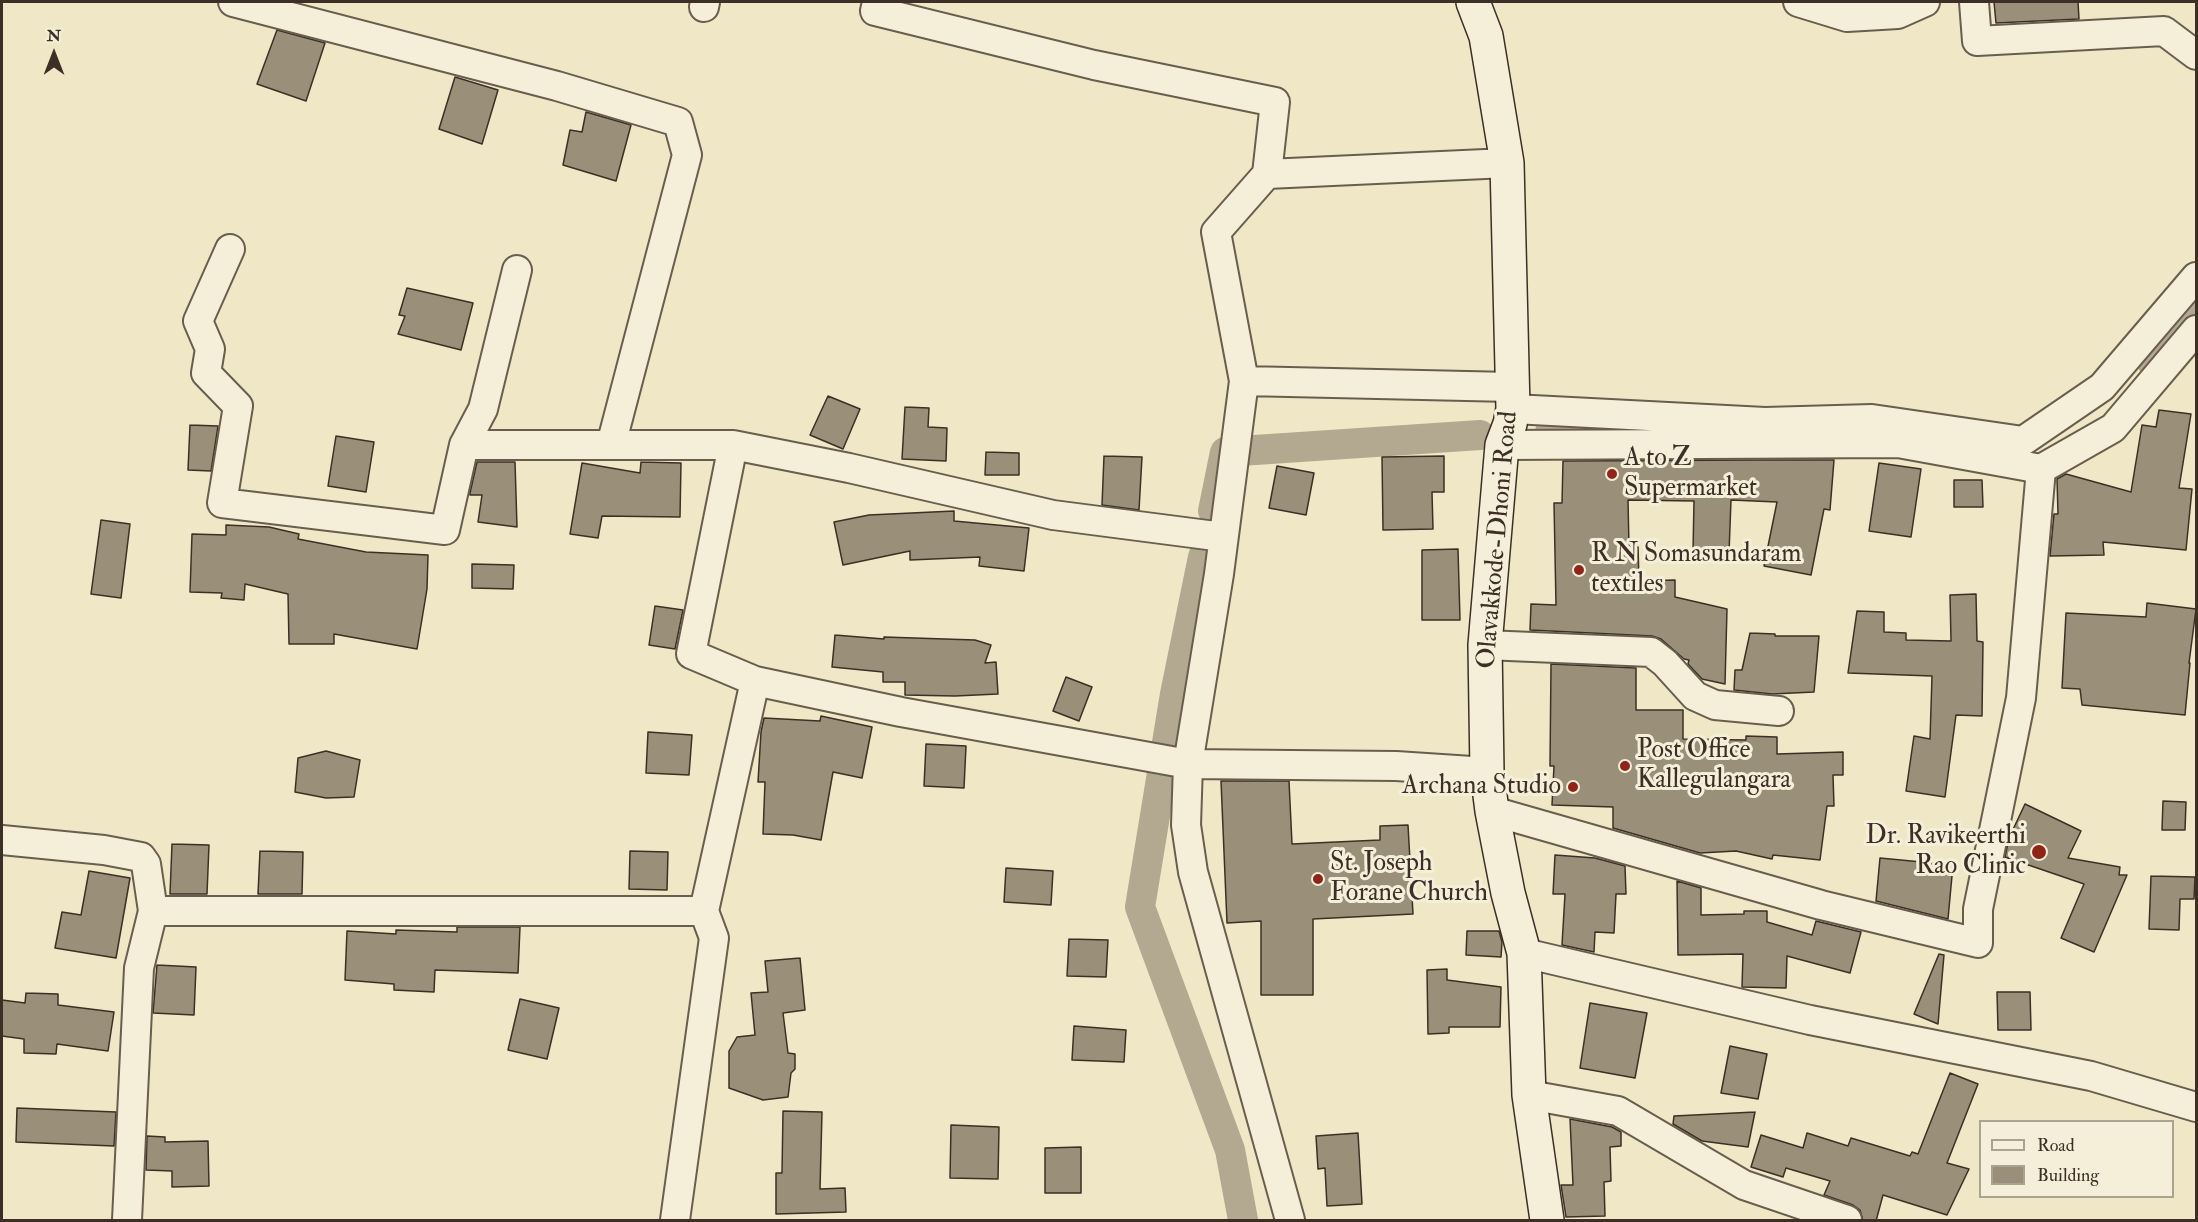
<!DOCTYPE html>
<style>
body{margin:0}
#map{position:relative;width:2198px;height:1222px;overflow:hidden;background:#f0e7c6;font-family:"IM FELL Double Pica",serif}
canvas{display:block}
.frame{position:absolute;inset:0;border:3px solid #3d2f26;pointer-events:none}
.legend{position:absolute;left:1979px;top:1120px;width:195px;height:78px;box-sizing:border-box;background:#f5efda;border:2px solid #aba292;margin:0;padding:8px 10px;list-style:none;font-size:18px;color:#3d2f26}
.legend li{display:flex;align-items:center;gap:12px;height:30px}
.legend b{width:30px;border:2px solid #aba292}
.north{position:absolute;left:24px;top:24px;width:60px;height:60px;-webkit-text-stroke:4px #f5efda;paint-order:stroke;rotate:0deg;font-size:16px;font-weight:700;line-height:24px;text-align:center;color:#3d2f26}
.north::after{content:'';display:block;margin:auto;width:21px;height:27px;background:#3d2f26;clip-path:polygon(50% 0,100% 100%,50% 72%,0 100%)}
</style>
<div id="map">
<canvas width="2198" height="1222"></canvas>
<div class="frame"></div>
<ul class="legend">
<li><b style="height:8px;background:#f5efda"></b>Road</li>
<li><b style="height:16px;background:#9a8f79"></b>Building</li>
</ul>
<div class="north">N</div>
</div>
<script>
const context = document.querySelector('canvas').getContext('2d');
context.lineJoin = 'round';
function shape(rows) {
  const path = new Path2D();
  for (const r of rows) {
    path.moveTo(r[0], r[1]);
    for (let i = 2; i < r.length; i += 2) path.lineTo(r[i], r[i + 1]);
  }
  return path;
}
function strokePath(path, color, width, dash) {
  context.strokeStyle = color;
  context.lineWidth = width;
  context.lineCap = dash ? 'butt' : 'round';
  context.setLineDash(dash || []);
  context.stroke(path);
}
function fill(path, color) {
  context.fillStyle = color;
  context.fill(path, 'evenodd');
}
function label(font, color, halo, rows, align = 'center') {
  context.font = font + ' "IM FELL Double Pica",serif';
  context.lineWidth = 6;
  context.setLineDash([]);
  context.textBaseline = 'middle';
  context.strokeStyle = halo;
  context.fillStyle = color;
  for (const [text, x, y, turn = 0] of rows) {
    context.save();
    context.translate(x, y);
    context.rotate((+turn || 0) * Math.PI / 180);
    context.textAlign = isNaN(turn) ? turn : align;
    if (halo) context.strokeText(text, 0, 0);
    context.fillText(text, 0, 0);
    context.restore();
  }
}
strokePath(shape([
 [2152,362,2196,306],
 [1550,432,1664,428],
 [1213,511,1225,452,1480,435],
 [1203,557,1175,694,1140,907,1230,1150,1243,1220]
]), '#b3a890', 30);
const building = shape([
 [1994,2,2078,2,2079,19,1996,23,1994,2],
 [277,30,325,43,306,101,257,84,277,30],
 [455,77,498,90,482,144,439,129,455,77],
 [586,112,631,125,616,181,563,165,570,130,582,132,586,112],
 [407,288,473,303,461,350,398,334,405,316,399,315,407,288],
 [828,396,860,409,843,449,810,435,828,396],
 [905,407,929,408,928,427,947,428,946,461,902,459,905,407],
 [2159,410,2191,414,2179,488,2192,489,2186,550,2103,542,2104,555,2050,556,2054,514,2058,514,2057,479,2066,474,2131,492,2142,425,2156,427,2159,410],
 [190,425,218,426,211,471,188,470,190,425],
 [336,436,374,442,366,492,328,486,336,436],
 [986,452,1019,453,1019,475,985,475,986,452],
 [1104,456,1142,457,1139,510,1102,505,1104,456],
 [1444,456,1444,492,1432,492,1433,529,1383,530,1382,457,1444,456],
 [1756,460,1834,460,1830,510,1824,509,1811,575,1764,566,1777,502,1731,500,1729,553,1693,552,1694,501,1628,500,1629,547,1638,547,1639,581,1675,580,1675,597,1727,609,1725,684,1702,679,1688,664,1689,660,1684,659,1661,639,1652,636,1530,630,1531,604,1556,605,1554,503,1562,503,1563,461,1756,460],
 [477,462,515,462,517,527,478,522,482,495,470,495,470,493,477,462],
 [641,462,681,463,680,517,602,516,598,538,570,534,582,463,640,473,641,462],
 [1879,463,1921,469,1911,537,1869,531,1879,463],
 [1277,466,1314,473,1306,515,1269,508,1277,466],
 [1954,480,1982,480,1983,507,1954,507,1954,480],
 [954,511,954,521,1029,528,1024,571,979,566,980,557,910,560,910,551,843,565,834,522,869,515,954,511],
 [101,520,130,524,121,598,91,594,101,520],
 [226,525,269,527,299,534,298,539,366,552,428,555,427,589,417,649,334,634,334,644,289,644,288,594,245,584,244,600,221,598,222,593,190,592,192,534,226,535,226,525],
 [1458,549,1460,620,1422,620,1422,550,1458,549],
 [472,564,514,565,513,589,472,588,472,564],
 [1976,594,1977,641,1983,642,1982,716,1956,715,1945,797,1906,791,1914,736,1930,739,1932,676,1848,673,1857,611,1884,612,1884,632,1906,633,1906,640,1951,641,1950,595,1976,594],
 [2147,603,2196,609,2189,663,2190,663,2185,715,2082,705,2080,689,2062,688,2066,613,2146,617,2147,603],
 [655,606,683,610,675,649,649,645,655,606],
 [1750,633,1775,634,1775,636,1819,636,1814,692,1772,694,1734,690,1735,670,1742,670,1750,633],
 [835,635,884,639,884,637,975,640,991,645,985,663,996,662,998,694,955,696,905,695,905,682,883,682,883,672,832,667,835,635],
 [1551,664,1636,668,1636,710,1683,710,1683,739,1746,740,1746,736,1777,737,1777,754,1843,752,1843,775,1833,775,1834,806,1827,806,1820,860,1773,855,1772,859,1736,851,1700,853,1613,828,1613,807,1552,805,1554,766,1550,766,1551,664],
 [1066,677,1092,687,1079,721,1053,711,1066,677],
 [821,716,872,727,862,778,833,772,821,840,793,835,763,834,765,782,758,782,761,732,764,718,820,721,821,716],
 [648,732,692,735,689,775,646,773,648,732],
 [926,744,966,746,964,788,924,786,926,744],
 [326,751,360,760,354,797,326,798,295,792,298,758,326,751],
 [1221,781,1289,781,1292,844,1380,840,1380,826,1408,825,1413,914,1313,919,1313,995,1261,995,1261,921,1227,923,1221,781],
 [2163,801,2186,802,2185,830,2162,830,2163,801],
 [2025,804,2081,831,2068,858,2120,867,2119,875,2127,875,2094,952,2061,938,2084,884,2005,857,2009,838,2025,804],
 [172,844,209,845,207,894,170,894,172,844],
 [260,851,303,852,302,894,258,894,260,851],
 [630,851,668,852,667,890,629,889,630,851],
 [1555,855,1595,858,1625,866,1626,894,1616,894,1614,933,1595,932,1594,952,1562,945,1565,894,1553,894,1555,855],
 [1880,858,1953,865,1948,919,1876,901,1880,858],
 [1006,868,1053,871,1051,905,1004,902,1006,868],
 [89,871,130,878,116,958,55,948,62,912,81,915,89,871],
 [2151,876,2195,877,2194,899,2180,899,2179,930,2149,929,2151,876],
 [1677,881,1701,888,1701,915,1744,914,1744,911,1767,911,1767,922,1812,935,1816,921,1861,932,1850,973,1787,956,1786,988,1742,987,1743,954,1678,955,1677,881],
 [457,927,520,927,518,973,435,970,434,992,394,990,394,984,345,980,347,931,396,934,396,930,457,932,457,927],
 [1467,931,1499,931,1502,942,1501,957,1466,955,1467,931],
 [1069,939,1108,940,1106,977,1067,976,1069,939],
 [1939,954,1944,955,1938,1024,1914,1014,1939,954],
 [800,958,805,1010,783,1013,788,1053,795,1054,795,1069,791,1073,788,1097,763,1100,729,1088,729,1051,737,1037,755,1035,751,993,768,992,765,961,800,958],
 [157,965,196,967,194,1015,153,1013,157,965],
 [1447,969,1447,980,1501,987,1500,1027,1449,1027,1449,1033,1428,1034,1427,970,1447,969],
 [1997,992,2030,992,2031,1030,1998,1030,1997,992],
 [26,993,58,994,58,1005,114,1012,108,1051,57,1044,56,1054,24,1053,24,1039,2,1036,2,1000,25,1003,26,993],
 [520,999,559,1008,547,1059,508,1050,520,999],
 [1590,1003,1647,1013,1635,1078,1580,1068,1590,1003],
 [1074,1026,1126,1030,1124,1062,1072,1060,1074,1026],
 [1730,1046,1767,1054,1758,1099,1721,1093,1730,1046],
 [1950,1073,1978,1084,1947,1163,1969,1169,1947,1215,1883,1195,1876,1221,1863,1221,1860,1210,1853,1205,1824,1195,1830,1181,1786,1168,1783,1177,1751,1167,1761,1135,1803,1148,1807,1133,1848,1146,1851,1138,1910,1156,1912,1152,1918,1154,1950,1073],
 [17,1108,116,1112,114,1146,16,1142,17,1108],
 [783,1111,822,1112,820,1189,845,1188,846,1212,776,1214,776,1173,782,1173,783,1111],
 [1755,1112,1748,1147,1702,1141,1673,1124,1674,1116,1755,1112],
 [1570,1119,1612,1127,1621,1132,1621,1146,1610,1147,1611,1181,1604,1182,1605,1216,1566,1217,1561,1185,1573,1185,1570,1119],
 [951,1125,999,1127,998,1179,950,1178,951,1125],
 [1358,1133,1362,1204,1327,1206,1325,1168,1318,1169,1316,1136,1358,1133],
 [147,1136,165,1137,165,1142,208,1141,209,1186,172,1187,172,1171,146,1170,147,1136],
 [1081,1147,1081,1193,1045,1193,1045,1148,1081,1147]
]);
fill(building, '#9a8f79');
strokePath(building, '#3d2f26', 1.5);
const minor = shape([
 [233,2,557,86,678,122,687,155,611,445],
 [877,2,875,11,1094,65,1275,102,1267,174,1507,163],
 [1798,2,1847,17,1898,14,1925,2],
 [1974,2,1977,41,2164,31,2196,55],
 [704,7,705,2],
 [1267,174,1216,232,1244,381,1511,387],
 [230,249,198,321,210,349,206,373,238,406,222,503,445,530,464,445,733,445,691,654,755,681,901,712,1188,764,1219,574,1244,381],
 [1513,409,1765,422,1872,419,2023,441,2102,387,2196,277],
 [464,445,483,409,517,270],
 [733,445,849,468,1053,515,1223,537],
 [1502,445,1898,443,2041,469,2113,428,2196,330],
 [1485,645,1651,652,1665,663,1695,696,1715,705,1779,711],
 [1492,811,1821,905,1978,943,1978,909,2021,698,2041,469],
 [2,840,104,850,141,857,146,864,153,911,139,968,127,1220],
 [153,911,704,911],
 [1524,953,1810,1020,2091,1076,2196,1107],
 [1529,1095,1618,1111,1744,1185,1847,1220],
 [675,1220,714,938,704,911,755,681],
 [1290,1220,1193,872,1186,825,1188,764,1396,766,1487,772]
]);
const secondary = shape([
 [1473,2,1486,36,1507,163,1513,409,1510,424,1502,445,1485,645,1487,772,1492,811,1508,893,1524,953,1529,1095,1547,1220]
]);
strokePath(minor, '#6a5d4e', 32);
strokePath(secondary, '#3d2f26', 36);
strokePath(minor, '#f5efda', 28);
strokePath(secondary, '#f5efda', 33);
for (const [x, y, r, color] of [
 [1612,474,6,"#8f2418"],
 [1579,570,6,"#8f2418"],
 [1625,766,6,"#8f2418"],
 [1573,787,6,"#8f2418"],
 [2039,852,8,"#8f2418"],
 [1318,879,6,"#8f2418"]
]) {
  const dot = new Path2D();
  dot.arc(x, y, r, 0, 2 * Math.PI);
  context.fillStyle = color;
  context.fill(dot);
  strokePath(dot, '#f5efda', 2);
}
label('26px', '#3d2f26', '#f5efda', [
 ["A to Z",1624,459],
 ["Supermarket",1624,489],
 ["R N Somasundaram",1591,555],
 ["textiles",1591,585],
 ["Post Office",1637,751],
 ["Kallegulangara",1637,781],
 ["Archana Studio",1561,787,"right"],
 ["Dr. Ravikeerthi",2026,837,"right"],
 ["Rao Clinic",2026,867,"right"],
 ["St. Joseph",1330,864],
 ["Forane Church",1330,894]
], 'left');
label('26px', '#3d2f26', '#f5efda', [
 ["Olavakkode-Dhoni Road",1499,540,-85]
]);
</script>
